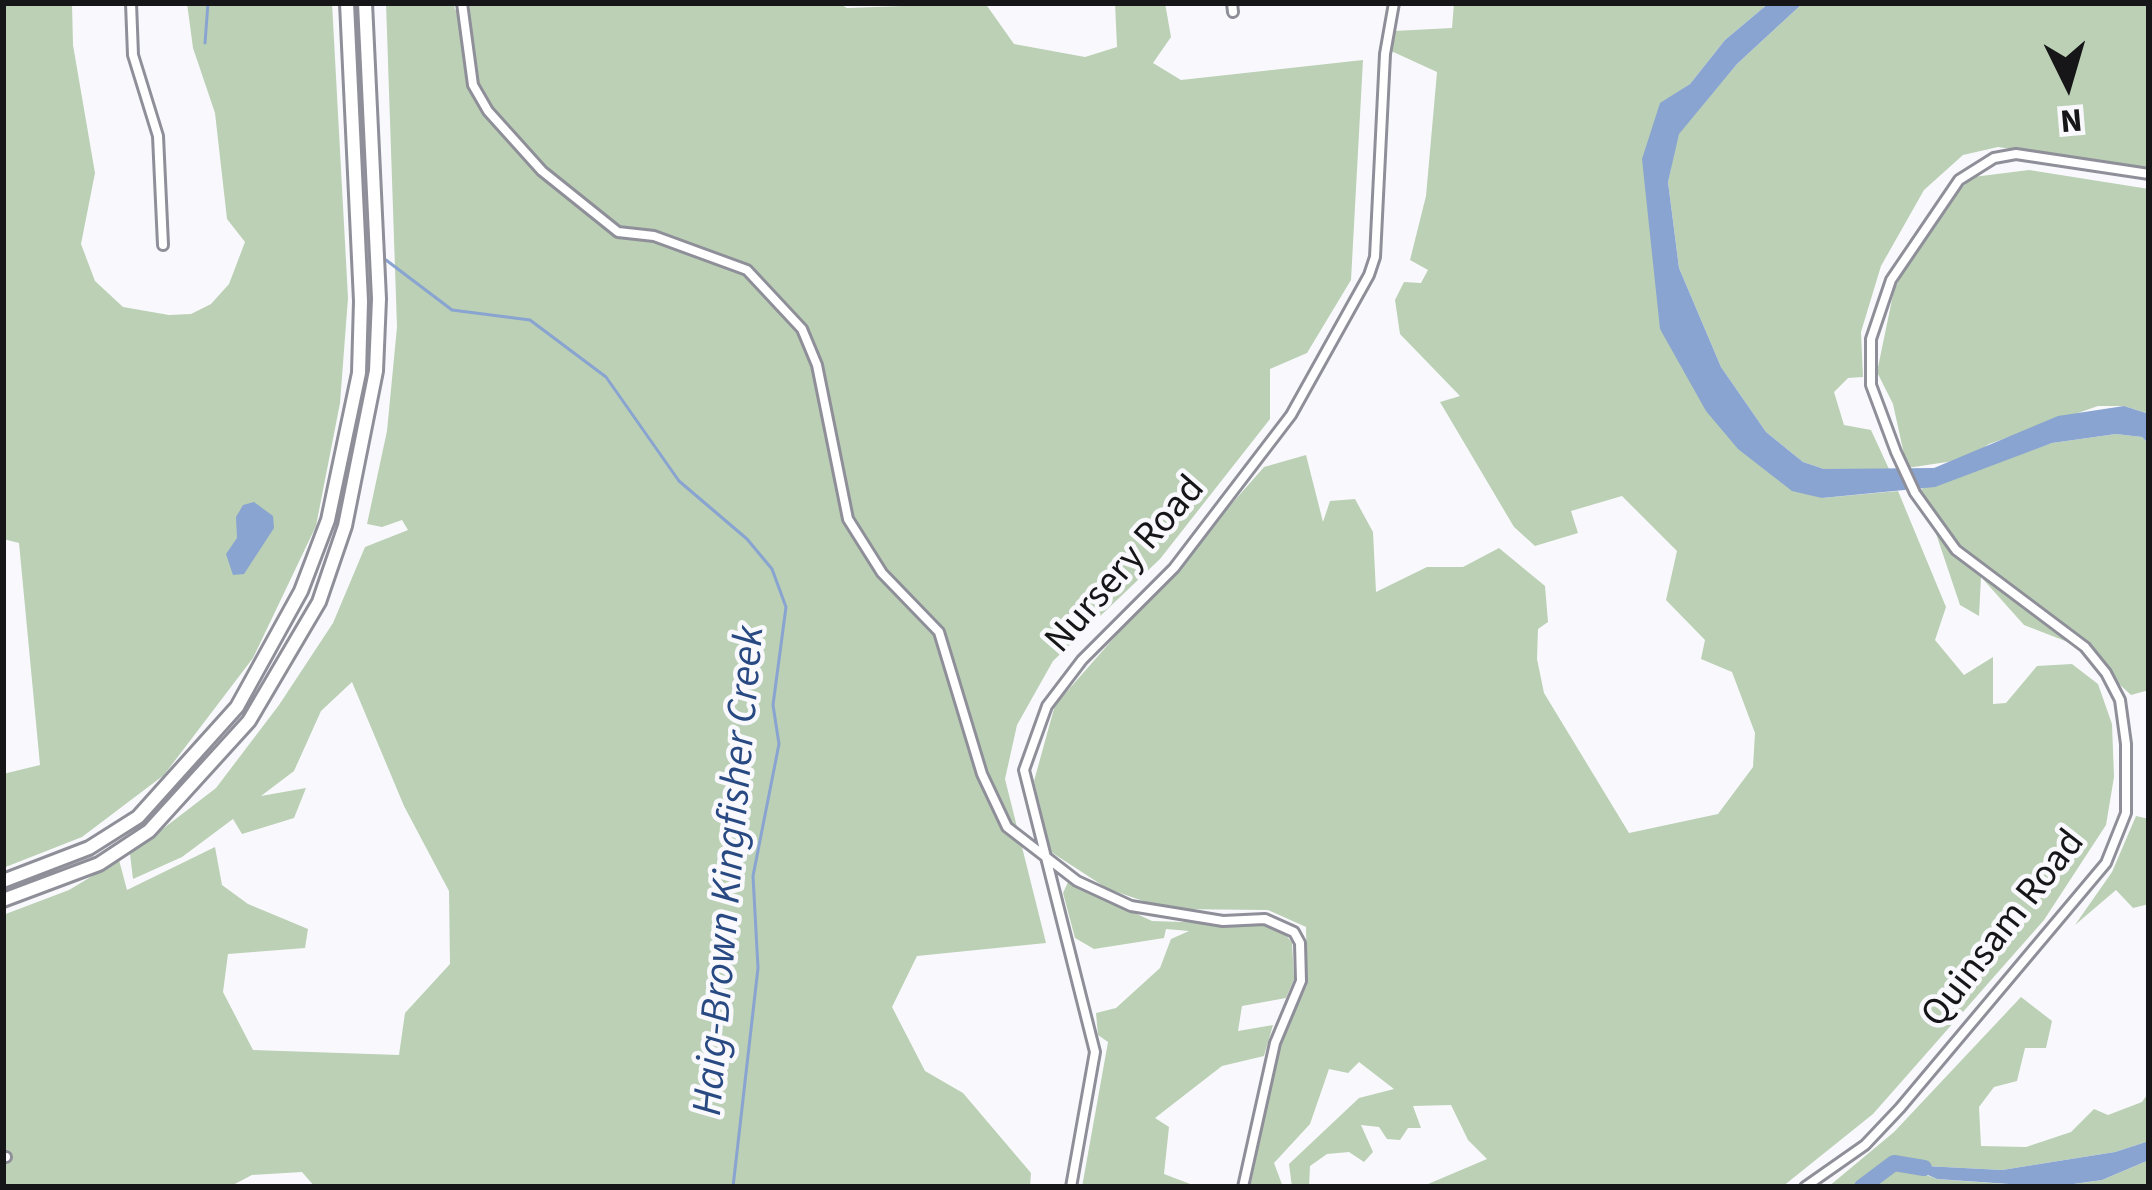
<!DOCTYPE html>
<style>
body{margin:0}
#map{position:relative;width:2152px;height:1190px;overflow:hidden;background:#f9f9fd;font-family:"Source Sans 3",sans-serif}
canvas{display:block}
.frame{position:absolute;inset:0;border:6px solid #161619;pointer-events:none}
.north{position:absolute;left:2008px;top:24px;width:120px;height:120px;-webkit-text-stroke:9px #f9f9fd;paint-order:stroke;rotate:175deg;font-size:33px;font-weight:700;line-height:48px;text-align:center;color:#161619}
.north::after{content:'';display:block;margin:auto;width:42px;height:54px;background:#161619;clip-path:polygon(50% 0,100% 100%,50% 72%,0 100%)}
</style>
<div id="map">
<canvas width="2152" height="1190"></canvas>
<div class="frame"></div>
<div class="north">N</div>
</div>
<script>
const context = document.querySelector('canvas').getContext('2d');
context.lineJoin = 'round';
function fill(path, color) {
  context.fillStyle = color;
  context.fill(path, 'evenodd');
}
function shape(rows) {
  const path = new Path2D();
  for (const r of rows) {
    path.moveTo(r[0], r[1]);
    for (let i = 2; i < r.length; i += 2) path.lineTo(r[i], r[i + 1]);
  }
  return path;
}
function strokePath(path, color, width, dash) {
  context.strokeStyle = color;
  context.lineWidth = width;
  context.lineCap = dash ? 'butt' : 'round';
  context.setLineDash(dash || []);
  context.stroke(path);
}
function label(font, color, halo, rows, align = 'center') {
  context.font = font + ' "Source Sans 3",sans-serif';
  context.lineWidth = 9;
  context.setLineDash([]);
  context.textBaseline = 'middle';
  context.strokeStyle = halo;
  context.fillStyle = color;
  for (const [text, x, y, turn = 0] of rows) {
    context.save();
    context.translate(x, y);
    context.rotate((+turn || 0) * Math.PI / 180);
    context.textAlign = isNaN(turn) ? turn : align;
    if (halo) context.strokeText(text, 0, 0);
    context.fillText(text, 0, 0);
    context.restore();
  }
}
fill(shape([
 [3,3,72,3,73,45,95,173,81,244,95,281,123,307,169,315,191,314,211,304,229,284,245,242,227,219,215,113,193,48,187,3,332,3,348,298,340,403,316,526,253,658,164,775,82,837,3,868,3,774,40,765,19,543,3,539],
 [386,3,454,3,455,10,472,3,838,3,847,8,985,3,1014,44,1085,57,1117,47,1115,3,1165,3,1171,37,1153,63,1181,80,1363,60,1351,280,1307,353,1270,369,1270,419,1160,559,1053,661,1017,725,1005,779,1046,943,917,956,892,1007,925,1071,963,1093,1031,1173,1030,1187,315,1187,302,1172,252,1175,229,1187,3,1187,3,915,69,890,119,860,127,890,215,847,222,885,248,904,308,929,305,948,228,954,223,992,253,1050,399,1055,405,1013,450,964,449,891,404,806,352,682,321,711,294,771,261,796,306,788,294,818,242,834,233,819,182,857,133,879,130,854,216,788,279,705,333,623,365,547,408,530,402,520,382,527,367,524,387,431,397,327],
 [1454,3,1769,3,1725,40,1690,84,1660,104,1660,329,1822,498,1898,491,1946,607,1935,640,1964,675,1993,657,1993,704,2006,703,2037,666,2072,664,2098,684,2112,724,2114,777,2106,825,2044,920,1873,1114,1782,1187,1421,1187,1487,1159,1468,1140,1451,1105,1413,1106,1421,1128,1408,1128,1400,1140,1387,1139,1379,1127,1361,1125,1373,1152,1364,1162,1349,1152,1327,1154,1310,1166,1309,1187,1292,1187,1289,1164,1359,1098,1394,1089,1359,1062,1348,1073,1329,1069,1310,1124,1274,1163,1283,1187,1250,1187,1281,1041,1307,985,1306,927,1268,910,1167,909,1108,889,1051,852,1034,781,1055,705,1264,467,1306,455,1323,522,1330,501,1355,499,1373,532,1376,592,1427,567,1463,567,1499,548,1545,586,1548,622,1538,629,1537,659,1544,693,1629,833,1718,814,1753,767,1755,733,1732,672,1701,659,1705,640,1666,600,1677,551,1622,496,1571,511,1578,533,1535,546,1514,527,1440,402,1460,396,1400,334,1395,300,1404,282,1421,283,1428,270,1410,260,1426,196,1437,72,1389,50,1394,31,1452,28],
 [1803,3,2149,3,2149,169,1998,147,1963,155,1924,190,1881,266,1861,332,1863,377,1848,378,1834,392,1844,425,1871,430,1889,469,1824,469,1803,462,1766,432,1721,367,1679,268,1668,182,1678,134,1737,64],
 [2029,170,2149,189,2149,414,2124,406,2098,406,1989,444,1967,459,1907,468,1893,404,1877,372,1894,290,1933,215,1973,177],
 [2116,434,2142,437,2149,444,2149,690,2131,695,2078,646,2024,625,1981,577,1979,616,1960,605,1921,489,2052,443],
 [2136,816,2149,819,2149,904,2133,908,2116,890,2075,925,2112,872],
 [1068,882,1152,921,1276,925,1292,942,1294,979,1286,998,1242,1006,1238,1031,1273,1025,1264,1056,1222,1066,1155,1118,1169,1127,1164,1174,1198,1187,1082,1187,1108,1042,1098,1035,1096,1013,1116,1008,1160,968,1171,939,1189,931,1166,929,1164,938,1094,949,1075,938,1063,893],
 [2021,997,2052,1021,2046,1048,2025,1048,2017,1081,1994,1087,1979,1107,1981,1146,2026,1147,2071,1132,2094,1109,2108,1115,2142,1102,2149,1092,2149,1141,2115,1152,2002,1170,1905,1165,1892,1159,1854,1187,1828,1187,1894,1132],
 [2149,1160,2149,1187,2052,1187,2102,1180],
 [1894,1163,1937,1179,2045,1187,1862,1187]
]), '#bbd0b5');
fill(shape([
 [1769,3,1803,3,1737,64,1679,134,1668,182,1679,268,1721,367,1766,432,1803,462,1824,469,1934,468,2058,416,2124,406,2149,414,2149,444,2142,437,2116,434,2052,443,1935,487,1822,498,1792,491,1738,449,1706,411,1660,329,1642,159,1660,103,1690,84,1725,40],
 [254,502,273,516,274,528,244,574,233,575,226,554,237,538,236,517,243,505],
 [2149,1141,2149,1160,2102,1180,2052,1187,1937,1179,1905,1165,2002,1170,2115,1152]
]), '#89a4d0');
strokePath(shape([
 [340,3,344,73],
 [205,43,208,3],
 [363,219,371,248],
 [386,260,452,310,530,320,606,377,679,481,747,539,772,569,786,607,773,705,779,744,753,876,758,968,733,1187]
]), '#89a4d0', 3);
strokePath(shape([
 [1862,1187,1894,1163,1924,1168]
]), '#89a4d0', 16);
const minor = shape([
 [131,3,133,55,158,136,163,245],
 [462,3,473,85,488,111,542,171,618,232,654,236,747,270,802,329,817,365,848,519,882,573,939,632,982,774,1007,827,1077,881,1131,906,1223,921,1265,919,1294,932,1300,943,1301,981,1275,1043,1243,1187],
 [1232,3,1233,12],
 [3,1157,6,1157],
 [1071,1187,1095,1052,1024,770,1047,706,1082,660,1174,568,1291,415,1369,275,1375,257,1385,54,1394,3],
 [1805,1187,1865,1145,1900,1108,2106,863,2126,813,2126,744,2120,700,2106,673,2085,647,1956,550,1915,493,1896,452,1871,385,1871,339,1891,280,1959,180,1994,158,2016,154,2149,174]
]);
const trunk = shape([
 [3,881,89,848,138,817,237,707,301,591,328,520,359,373,361,301,347,3],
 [3,900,99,864,149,831,249,721,319,602,345,526,376,371,379,299,365,3]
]);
strokePath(minor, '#8f8f99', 14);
strokePath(trunk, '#8f8f99', 18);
strokePath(minor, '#fff', 8);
strokePath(trunk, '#fff', 12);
label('39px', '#161619', '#f9f9fd', [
 ["Nursery Road",1127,566,-49],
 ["Quinsam Road",2005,930,-52]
]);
label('italic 42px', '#284981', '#f9f9fd', [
 ["Haig-Brown Kingfisher Creek",732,871,-85]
]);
</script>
